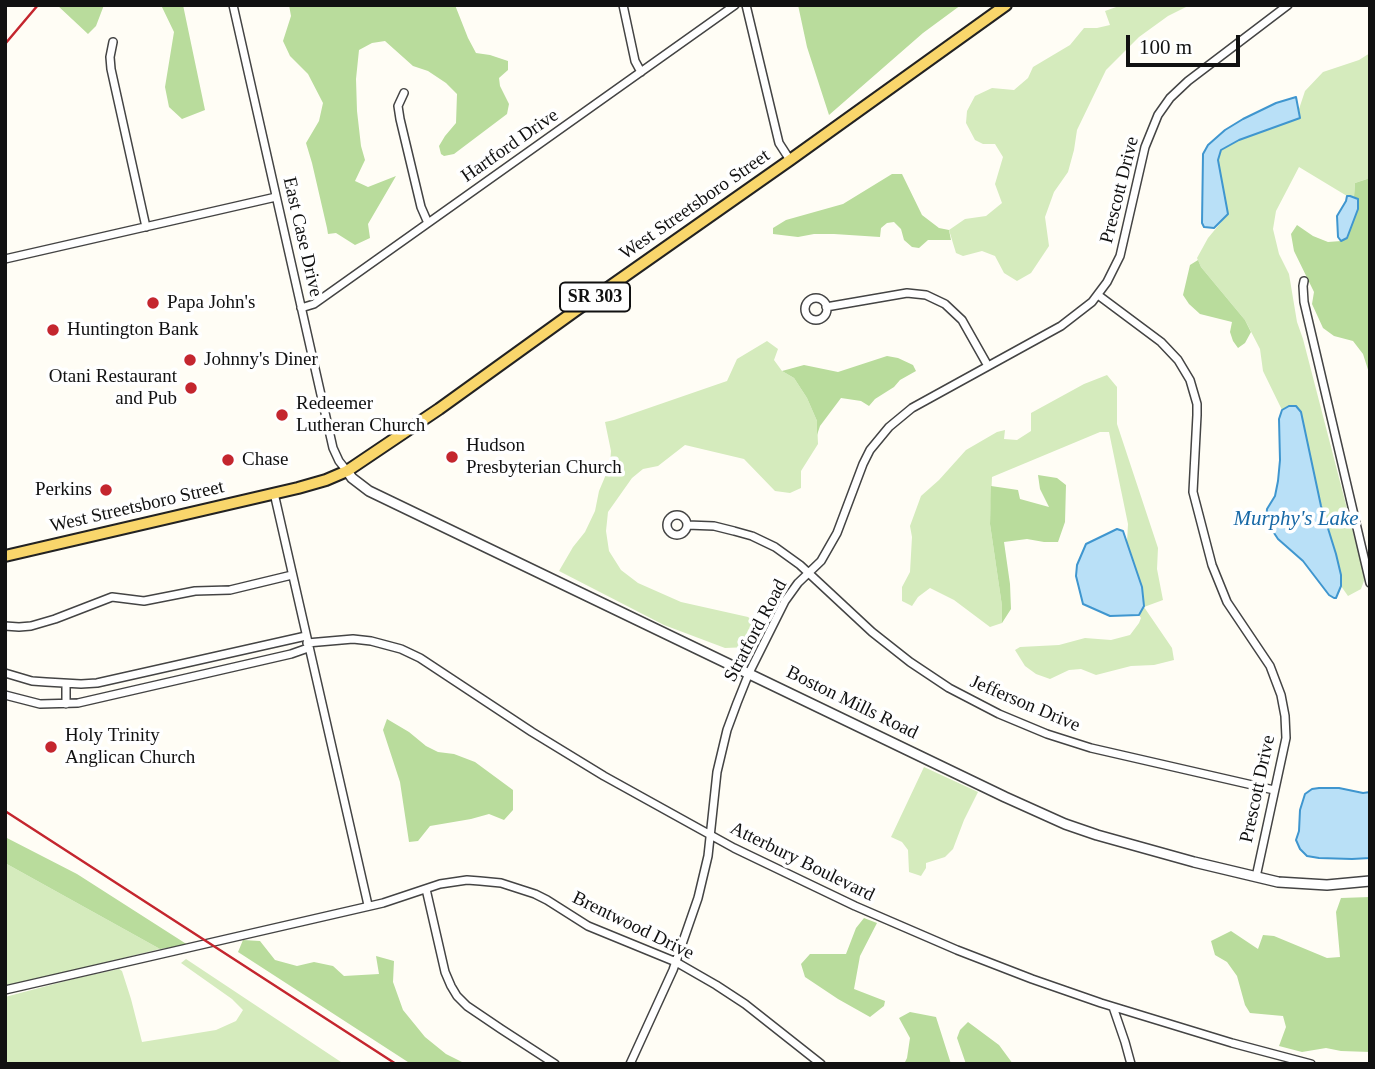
<!DOCTYPE html>
<style>
body{margin:0}
#map{position:relative;width:1375px;height:1069px;overflow:hidden;background:#fffdf5;font-family:"Times New Roman",serif}
canvas{display:block}
.frame{position:absolute;inset:0;border:7px solid #111;pointer-events:none}
.scale{position:absolute;left:1126px;top:35px;width:114px;height:32px;box-sizing:border-box;border:4px solid #111;border-top:0;padding-left:9px;font-size:21px;line-height:24px;white-space:nowrap;color:#111;-webkit-text-stroke:5px #fff;paint-order:stroke}
</style>
<div id="map">
<canvas width="1375" height="1069"></canvas>
<div class="frame"></div>
<div class="scale">100 m</div>
</div>
<script>
const context = document.querySelector('canvas').getContext('2d');
context.lineJoin = 'round';
function fill(path, color) {
  context.fillStyle = color;
  context.fill(path, 'evenodd');
}
function shape(rows) {
  const path = new Path2D();
  for (const r of rows) {
    if (r.length === 3) {
      path.moveTo(r[0] + r[2], r[1]);
      path.arc(r[0], r[1], r[2], 0, 2 * Math.PI);
      continue;
    }
    path.moveTo(r[0], r[1]);
    for (let i = 2; i < r.length; i += 2) path.lineTo(r[i], r[i + 1]);
  }
  return path;
}
function strokePath(path, color, width, dash) {
  context.strokeStyle = color;
  context.lineWidth = width;
  context.lineCap = dash ? 'butt' : 'round';
  context.setLineDash(dash || []);
  context.stroke(path);
}
function label(font, color, halo, rows, align = 'center') {
  context.font = font + ' "Times New Roman",serif';
  context.lineWidth = 7;
  context.setLineDash([]);
  context.textBaseline = 'middle';
  context.strokeStyle = halo;
  context.fillStyle = color;
  for (const [text, x, y, turn = 0] of rows) {
    context.save();
    context.translate(x, y);
    context.rotate((+turn || 0) * Math.PI / 180);
    context.textAlign = isNaN(turn) ? turn : align;
    if (halo) context.strokeText(text, 0, 0);
    context.fillText(text, 0, 0);
    context.restore();
  }
}
fill(shape([
 [1136,5,1190,5,1168,16,1139,37,1106,70,1077,130,1074,150,1068,172,1054,192,1045,217,1049,246,1031,273,1017,281,1004,273,995,256,982,251,963,256,956,253,949,230,965,219,986,216,1002,203,995,184,1003,157,995,144,983,144,975,140,966,123,967,111,975,96,992,88,1014,90,1028,78,1033,67,1070,45,1084,28,1097,28,1110,25,1105,11,1119,6],
 [1370,53,1370,176,1367,179,1355,183,1354,197,1347,196,1299,167,1276,211,1273,229,1279,254,1289,274,1297,322,1303,339,1365,578,1361,589,1348,596,1341,586,1341,575,1336,554,1321,506,1301,412,1289,406,1282,410,1263,371,1260,349,1245,320,1201,267,1197,258,1208,238,1228,214,1218,160,1221,150,1239,140,1300,118,1299,109,1305,91,1323,72,1359,60],
 [767,341,778,349,774,360,782,371,794,378,807,398,817,421,818,444,801,471,801,488,790,493,775,491,744,459,685,445,658,466,643,469,632,478,608,512,606,531,609,551,621,570,638,583,681,602,748,617,754,622,754,640,749,647,725,648,664,625,559,571,573,547,585,532,595,511,599,491,610,465,611,451,605,422,614,420,727,381,737,359],
 [1107,375,1117,387,1117,424,1158,548,1157,569,1163,600,1144,607,1172,648,1174,660,1154,665,1131,666,1096,675,1081,669,1069,670,1050,679,1036,674,1025,666,1015,650,1020,647,1059,645,1085,638,1111,640,1130,635,1139,623,1141,618,1139,615,1144,606,1142,587,1127,542,1128,524,1109,432,1100,432,992,477,990,524,1002,606,1002,623,990,627,954,600,930,588,918,597,912,606,902,601,902,587,910,572,912,537,910,526,921,496,939,480,966,450,997,432,1005,430,1004,439,1017,440,1031,431,1031,413,1084,384],
 [924,767,978,792,964,820,953,849,945,857,926,863,926,868,921,876,909,872,908,850,902,842,891,837],
 [5,863,160,949,5,987],
 [186,959,344,1064,5,1064,5,997,77,978,119,969,122,971,131,999,142,1042,216,1030,236,1021,243,1010,232,999,181,963]
]), '#d5ebbd');
fill(shape([
 [57,5,104,5,96,26,88,34],
 [161,5,183,5,205,110,182,119,169,107,165,87,174,32],
 [289,5,372,5,409,7,417,5,455,5,468,38,476,53,490,55,508,61,508,70,499,78,500,86,509,104,507,114,454,154,444,156,441,154,439,146,445,136,456,123,457,94,446,83,428,71,413,66,385,41,372,43,359,50,356,79,357,111,361,146,365,160,355,181,368,187,396,176,368,224,370,238,355,245,336,233,328,234,327,228,312,163,306,143,319,121,323,103,308,74,290,56,283,41,291,16],
 [798,5,961,5,923,33,829,115,807,47],
 [892,174,902,174,922,215,939,228,949,230,951,240,928,240,919,248,912,247,904,240,901,229,894,222,887,223,881,228,880,237,834,234,814,234,798,237,773,234,773,228,786,220,843,204],
 [1370,176,1370,376,1363,354,1353,341,1334,336,1323,328,1312,304,1314,292,1294,251,1291,234,1297,225,1313,236,1328,242,1341,241,1347,238,1358,209,1358,199,1354,197,1355,183,1367,179],
 [1198,260,1201,267,1245,320,1251,332,1245,343,1238,348,1233,341,1230,332,1232,322,1200,314,1189,304,1183,295,1190,265],
 [887,356,898,358,913,365,916,371,900,380,894,387,875,399,869,406,861,401,841,398,820,426,817,435,817,421,807,398,794,378,782,371,804,365,838,372],
 [1038,475,1057,478,1066,485,1065,522,1058,542,1044,542,1027,539,1004,542,1010,584,1011,609,1002,623,1002,606,990,524,991,486,1018,490,1020,499,1049,507,1040,489],
 [387,719,409,732,426,746,438,752,454,754,475,762,513,790,513,810,504,820,489,814,471,819,430,826,418,841,409,842,400,782,383,730],
 [5,837,77,874,188,945,160,949,5,863],
 [1370,897,1370,1052,1341,1051,1326,1048,1302,1052,1279,1046,1286,1027,1283,1016,1250,1013,1245,1005,1237,976,1227,962,1215,955,1211,941,1231,931,1258,949,1263,935,1274,936,1327,958,1340,957,1336,912,1341,898],
 [864,918,877,923,860,956,854,989,885,1001,884,1006,870,1017,838,999,805,977,801,964,810,954,846,954,856,928],
 [243,940,260,941,275,960,297,966,314,962,333,966,344,976,379,974,376,956,394,961,393,982,403,1010,425,1037,446,1054,466,1064,411,1064,238,952],
 [910,1012,936,1017,951,1064,904,1064,907,1058,910,1038,899,1018],
 [968,1022,999,1045,1013,1064,966,1064,957,1038,960,1030]
]), '#b9dc9c');
const water = shape([
 [1296,97,1300,118,1239,140,1221,150,1218,160,1228,214,1214,228,1204,227,1202,223,1203,154,1208,145,1225,130,1243,119,1276,103,1296,97],
 [1347,196,1350,196,1358,199,1358,209,1347,238,1341,241,1338,237,1337,216,1346,201,1347,196],
 [1289,406,1296,406,1301,412,1321,506,1336,554,1341,575,1341,586,1336,598,1334,598,1329,595,1303,561,1278,539,1266,521,1267,509,1275,496,1278,481,1280,460,1279,419,1282,410,1289,406],
 [1117,529,1123,531,1142,587,1144,606,1139,615,1110,616,1083,604,1076,576,1077,565,1086,544,1117,529],
 [1319,788,1339,788,1363,793,1370,792,1370,858,1352,859,1319,858,1307,856,1300,849,1296,840,1299,831,1300,810,1305,794,1312,789,1319,788]
]);
fill(water, '#b9e0f7');
strokePath(water, '#3f96cf', 2);
const minor = shape([
 [233,5,333,448,339,461,347,471],
 [623,5,635,61,641,72],
 [746,5,779,143,790,160],
 [113,42,110,57,111,69,146,227],
 [404,93,398,106,400,119,421,207,428,223],
 [5,259,276,197],
 [1304,281,1303,286,1304,302,1370,583],
 [1098,295,1161,342,1178,360,1190,380,1197,404,1197,415,1193,492,1212,565,1227,602,1270,666,1281,695,1285,716,1286,738,1256,877],
 [816,309,11],
 [826,307,907,293,926,295,945,304,962,320,988,366],
 [301,308,314,304,735,5],
 [274,493,368,905],
 [677,525,10],
 [687,525,714,526,734,531,752,536,775,547,800,565,872,632,910,662,949,688,999,714,1047,734,1091,748,1274,790],
 [5,626,19,627,31,626,55,619,112,597,144,601,195,591,230,590,292,575],
 [307,643,353,639,371,641,401,649,420,658,532,732,604,776,734,848,855,906,957,950,1032,979,1101,1003,1232,1043,1311,1064],
 [5,673,32,681,46,682,81,684,97,683,306,636],
 [66,684,66,704],
 [5,695,40,704,78,703,291,654,308,648],
 [426,889,445,972,451,986,457,996,467,1006,501,1029,555,1064],
 [5,990,383,903,440,884,467,880,480,881,501,883,535,894,547,900,588,926,676,962,716,985,745,1004,821,1064],
 [1113,1007,1125,1042,1131,1064],
 [630,1064,673,970,698,898,708,856,717,772,727,730,737,703,749,673,785,601,798,583,821,561,837,533,863,464,870,450,889,427,912,408,1061,326,1092,302,1107,282,1120,256,1145,147,1158,115,1170,98,1188,81,1288,5]
]);
const tertiary = shape([
 [347,471,352,478,369,491,1005,797,1065,824,1097,835,1194,862,1278,882,1327,885,1370,881]
]);
const primary = shape([
 [5,556,298,488,326,480,347,471,439,409,575,311,790,160,1006,5]
]);
strokePath(minor, '#444', 10);
strokePath(tertiary, '#444', 12);
strokePath(primary, '#222', 14);
strokePath(minor, '#fff', 7);
strokePath(tertiary, '#fff', 9);
strokePath(primary, '#f9d66b', 10);
strokePath(shape([
 [5,44,38,5],
 [5,811,396,1064]
]), '#c4262e', 2.5);
for (const [x, y, r, color] of [
 [153,303,7,"#c4262e"],
 [53,330,7,"#c4262e"],
 [190,360,7,"#c4262e"],
 [191,388,7,"#c4262e"],
 [282,415,7,"#c4262e"],
 [452,457,7,"#c4262e"],
 [228,460,7,"#c4262e"],
 [106,490,7,"#c4262e"],
 [51,747,7,"#c4262e"]
]) {
  const dot = new Path2D();
  dot.arc(x, y, r, 0, 2 * Math.PI);
  context.fillStyle = color;
  context.fill(dot);
  strokePath(dot, '#fff', 2.5);
}
for (const [x, y, w] of [
 [595,297,70]
]) {
  const box = new Path2D();
  box.roundRect(x - w / 2, y - 14.5, w, 29, 5);
  context.fillStyle = '#fff';
  context.fill(box);
  strokePath(box, '#111', 2);
}
label('bold 18px', '#111', null, [
 ["SR 303",595,297]
]);
label('19px', '#111', '#fff', [
 ["Hartford Drive",510,146,-35],
 ["Prescott Drive",1120,190,-76],
 ["West Streetsboro Street",695,205,-35],
 ["East Case Drive",302,237,77],
 ["West Streetsboro Street",137,507,-13],
 ["Stratford Road",756,631,-62],
 ["Boston Mills Road",852,703,26],
 ["Jefferson Drive",1025,704,23],
 ["Prescott Drive",1258,789,-78],
 ["Atterbury Boulevard",802,862,26],
 ["Brentwood Drive",633,926,26]
]);
label('19px', '#111', '#fff', [
 ["Papa John's",167,303],
 ["Huntington Bank",67,330],
 ["Johnny's Diner",204,360],
 ["Otani Restaurant",177,377,"right"],
 ["and Pub",177,399,"right"],
 ["Redeemer",296,404],
 ["Lutheran Church",296,426],
 ["Hudson",466,446],
 ["Presbyterian Church",466,468],
 ["Chase",242,460],
 ["Perkins",92,490,"right"],
 ["Holy Trinity",65,736],
 ["Anglican Church",65,758]
], 'left');
label('italic 21px', '#1768a6', '#fff', [
 ["Murphy's Lake",1296,519]
]);
</script>
